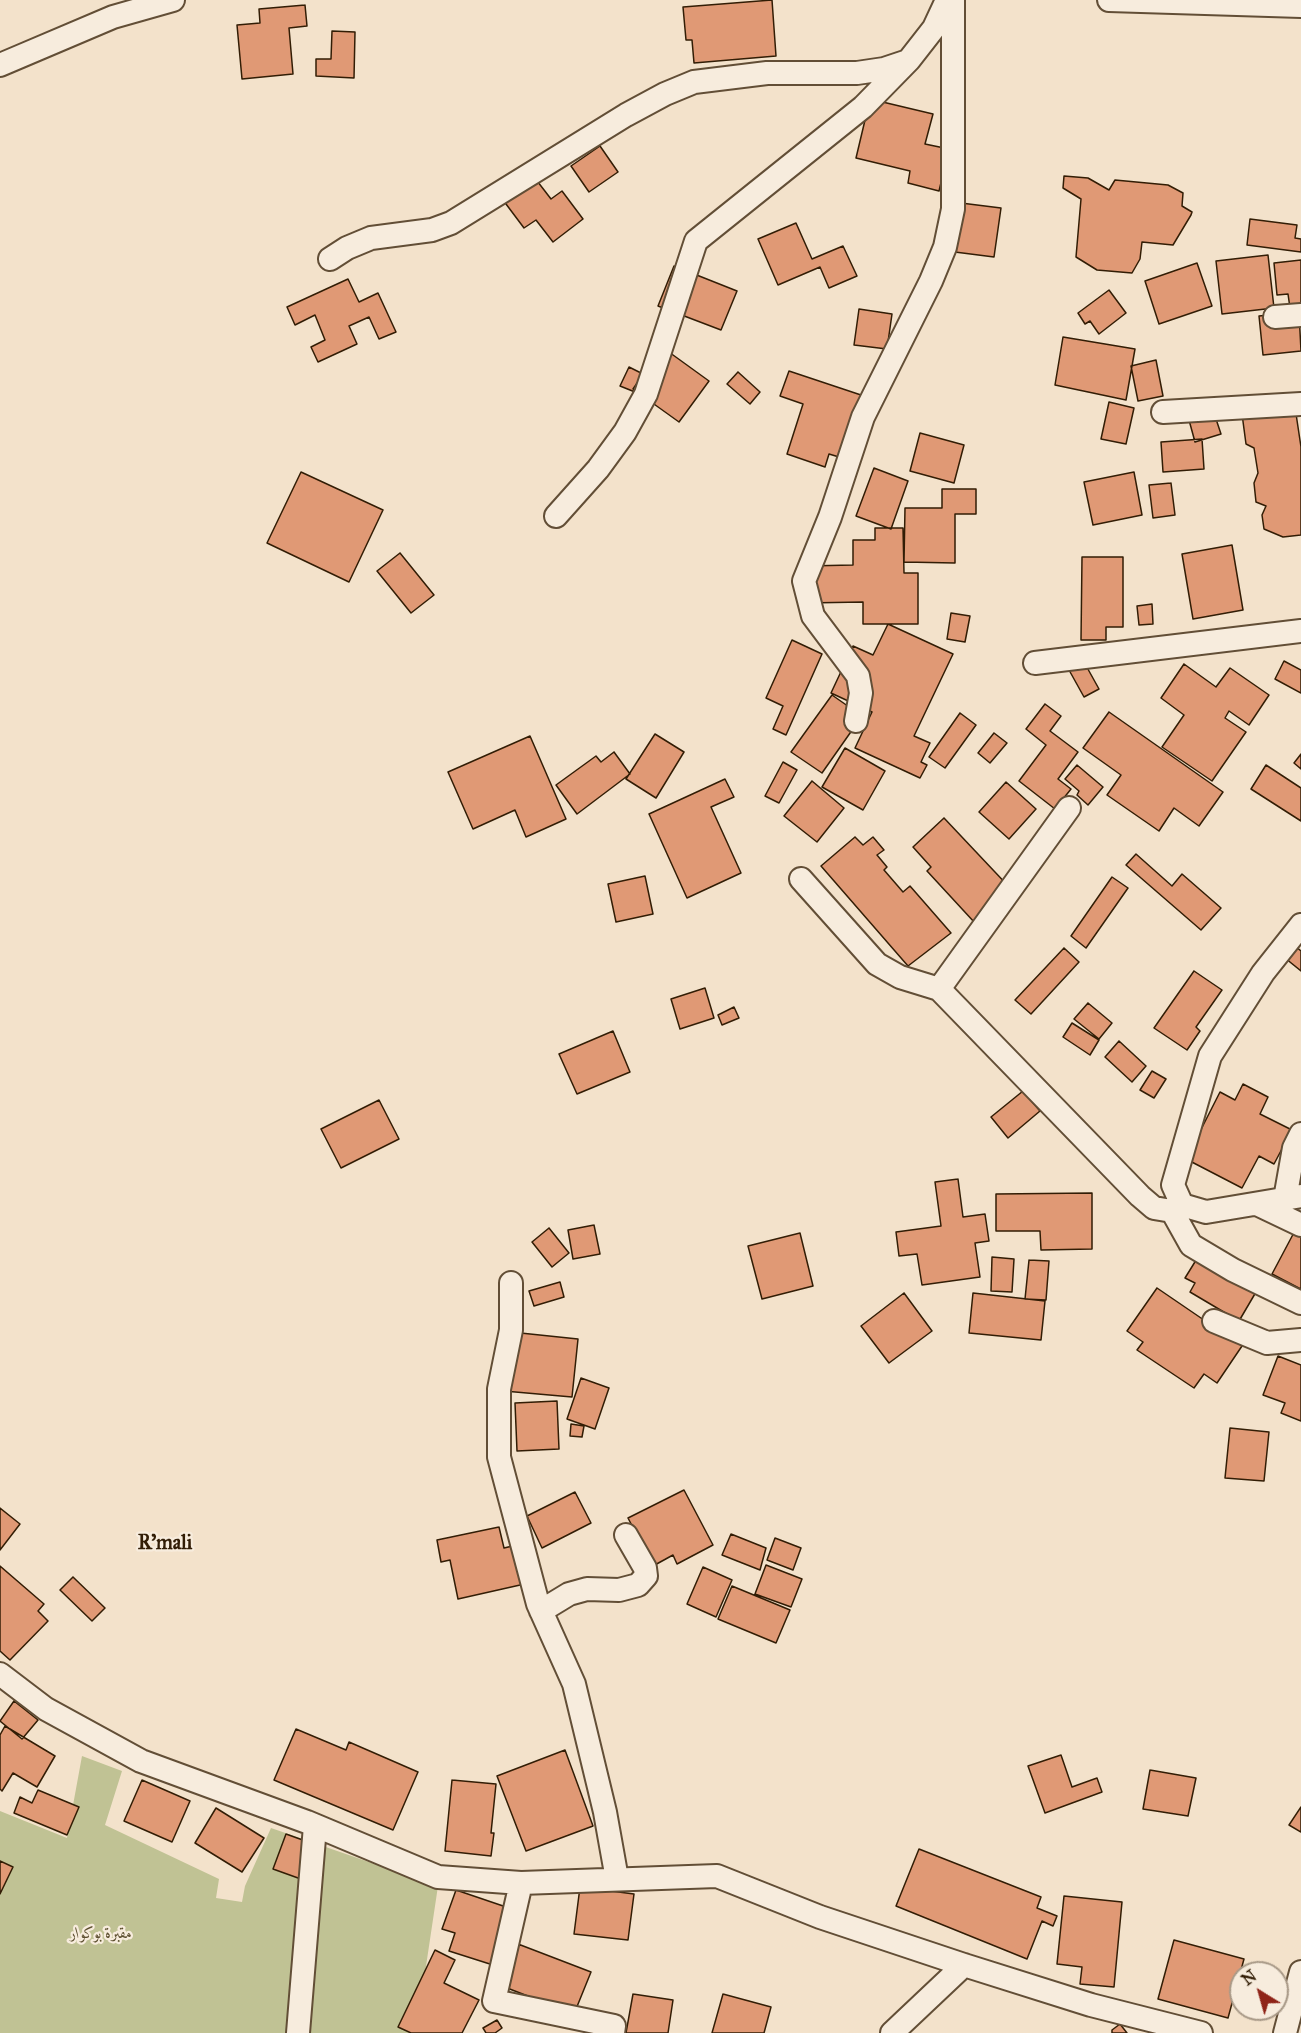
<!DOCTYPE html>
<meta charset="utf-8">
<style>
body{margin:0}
#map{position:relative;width:1301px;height:2033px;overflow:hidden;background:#f3e2cb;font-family:"IM FELL Great Primer",serif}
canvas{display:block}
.north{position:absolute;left:1229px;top:1961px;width:60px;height:60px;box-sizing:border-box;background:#f7ecdd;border:2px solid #a89987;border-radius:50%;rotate:323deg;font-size:16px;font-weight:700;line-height:24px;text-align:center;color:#321d05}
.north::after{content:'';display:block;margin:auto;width:21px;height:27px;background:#8f2418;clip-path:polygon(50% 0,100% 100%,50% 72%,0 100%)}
</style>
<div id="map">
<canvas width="1301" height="2033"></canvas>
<div class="north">N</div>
</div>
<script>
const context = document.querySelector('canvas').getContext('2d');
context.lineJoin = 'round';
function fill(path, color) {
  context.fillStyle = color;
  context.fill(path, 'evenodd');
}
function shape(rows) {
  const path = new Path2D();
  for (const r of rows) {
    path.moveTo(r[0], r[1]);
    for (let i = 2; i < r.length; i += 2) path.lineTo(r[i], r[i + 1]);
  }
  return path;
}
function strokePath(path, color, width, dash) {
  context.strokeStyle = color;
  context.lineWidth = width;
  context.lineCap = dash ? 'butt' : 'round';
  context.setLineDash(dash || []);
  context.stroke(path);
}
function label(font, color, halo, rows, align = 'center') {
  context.font = font + ' "IM FELL Great Primer",Amiri,serif';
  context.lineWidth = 4.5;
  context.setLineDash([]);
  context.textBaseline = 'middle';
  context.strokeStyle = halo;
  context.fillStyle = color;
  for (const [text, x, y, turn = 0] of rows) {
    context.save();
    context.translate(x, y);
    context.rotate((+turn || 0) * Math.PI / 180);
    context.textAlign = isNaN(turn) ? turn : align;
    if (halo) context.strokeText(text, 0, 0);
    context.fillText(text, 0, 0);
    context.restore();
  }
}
fill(shape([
 [82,1756,122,1771,105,1825,219,1879,216,1898,242,1902,245,1886,271,1828,438,1886,416,2033,0,2033,0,1811,67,1838]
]), '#c0c294');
const building = shape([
 [772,0,776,56,694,63,692,40,686,40,683,7,772,0],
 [305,5,307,26,289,28,293,74,242,79,237,25,260,23,259,9,305,5],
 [332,31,355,32,354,78,316,76,316,59,331,59,332,31],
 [870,99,933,114,925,144,949,149,939,191,908,183,910,171,856,158,870,99],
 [600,146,618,172,589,192,571,166,600,146],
 [531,173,551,199,562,191,583,219,553,242,536,220,524,228,500,196,531,173],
 [1064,176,1088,178,1109,190,1115,180,1168,185,1183,193,1182,206,1192,212,1191,215,1173,245,1142,242,1140,259,1132,273,1097,270,1076,257,1081,199,1063,188,1064,176],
 [953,202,1001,208,994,257,947,251,953,202],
 [1250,219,1297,225,1295,238,1301,239,1301,252,1247,245,1250,219],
 [796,223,812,259,843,246,857,276,829,288,820,267,778,285,758,239,796,223],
 [1268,255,1274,308,1222,314,1216,261,1268,255],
 [1301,260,1301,307,1290,308,1288,294,1277,295,1274,263,1301,260],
 [1197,263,1212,306,1159,324,1145,281,1197,263],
 [674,266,737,291,721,330,658,306,674,266],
 [348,279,359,302,378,293,396,332,379,339,369,317,349,326,357,344,318,362,311,347,325,340,315,315,295,325,287,307,348,279],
 [1109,290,1126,313,1099,334,1090,321,1085,324,1078,313,1109,290],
 [859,309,892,314,887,349,854,345,859,309],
 [1299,312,1301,351,1263,355,1259,316,1299,312],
 [1063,337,1135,349,1126,400,1055,385,1063,337],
 [662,347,709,381,679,422,633,389,662,347],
 [1156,360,1163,396,1138,401,1131,366,1156,360],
 [629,367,643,374,635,392,620,386,629,367],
 [789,371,870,398,849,460,829,454,825,467,787,454,803,404,780,396,789,371],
 [738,372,760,392,750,404,727,384,738,372],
 [1210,401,1221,434,1195,442,1186,409,1210,401],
 [1109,402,1134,408,1126,444,1101,439,1109,402],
 [1295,407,1301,447,1301,535,1283,537,1264,529,1262,515,1266,506,1256,502,1254,483,1258,473,1254,448,1246,444,1242,414,1295,407],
 [920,433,964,445,954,483,910,471,920,433],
 [1202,439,1204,469,1163,472,1161,442,1202,439],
 [874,468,908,481,891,529,856,516,874,468],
 [301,472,383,510,349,582,267,543,301,472],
 [1134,472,1142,515,1093,525,1084,482,1134,472],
 [1171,483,1175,515,1153,518,1149,485,1171,483],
 [942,489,976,489,976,514,955,514,955,563,904,562,905,508,942,508,942,489],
 [875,528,903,528,904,573,918,573,918,624,863,624,863,602,806,603,806,566,853,565,853,540,875,540,875,528],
 [1232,545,1243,610,1193,619,1182,554,1232,545],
 [400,553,434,595,411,613,377,571,400,553],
 [1082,557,1123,557,1123,627,1106,627,1106,640,1081,640,1082,557],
 [1152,604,1153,624,1139,625,1137,606,1152,604],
 [951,613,970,616,965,642,947,639,951,613],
 [888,624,953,654,914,736,930,743,921,762,927,765,920,778,855,748,872,712,831,693,853,646,873,655,888,624],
 [792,640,822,654,786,735,773,729,783,706,766,698,792,640],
 [1284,661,1301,670,1301,693,1275,679,1284,661],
 [1084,662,1099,689,1084,697,1069,670,1084,662],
 [1184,664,1216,687,1230,668,1269,695,1249,725,1229,711,1225,718,1246,732,1212,781,1162,747,1184,715,1161,698,1184,664],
 [832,695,862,716,822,773,791,752,832,695],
 [1045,704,1061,716,1050,731,1078,752,1058,779,1071,789,1055,809,1019,781,1046,745,1026,729,1045,704],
 [1109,712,1223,792,1199,826,1174,808,1159,831,1107,795,1121,775,1083,748,1109,712],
 [960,713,976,725,945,768,929,757,960,713],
 [994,733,1007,743,990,763,978,753,994,733],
 [655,734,684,752,656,798,626,779,655,734],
 [530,736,566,819,526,837,515,810,473,829,448,772,530,736],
 [845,748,885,771,863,810,822,787,845,748],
 [614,752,630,774,577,814,556,785,596,756,601,762,614,752],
 [1301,754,1301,769,1294,763,1301,754],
 [783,762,797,770,779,803,765,796,783,762],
 [1077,765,1103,787,1088,805,1077,795,1079,791,1065,779,1077,765],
 [1266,765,1301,788,1301,821,1251,789,1266,765],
 [725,779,734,797,711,807,741,873,687,898,649,814,725,779],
 [812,781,844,808,817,842,784,816,812,781],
 [1006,782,1036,809,1009,839,979,812,1006,782],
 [944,818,1011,889,975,923,927,871,931,867,913,847,944,818],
 [855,837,863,845,873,837,884,850,877,855,887,867,884,870,903,892,910,886,951,933,908,966,821,866,855,837],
 [1136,854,1172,886,1182,874,1221,908,1201,930,1126,865,1136,854],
 [645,876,653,914,616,922,608,884,645,876],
 [1112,877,1128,888,1086,948,1071,936,1112,877],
 [1290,942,1301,951,1301,971,1280,954,1290,942],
 [1064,948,1079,962,1031,1014,1015,1000,1064,948],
 [1194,971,1222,990,1196,1027,1200,1031,1187,1050,1154,1028,1194,971],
 [705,988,714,1018,680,1029,671,999,705,988],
 [1088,1003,1112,1023,1099,1039,1074,1019,1088,1003],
 [734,1007,739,1018,722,1025,718,1015,734,1007],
 [1072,1023,1099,1040,1090,1055,1063,1037,1072,1023],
 [613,1031,630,1072,577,1094,559,1054,613,1031],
 [1119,1041,1146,1066,1132,1082,1105,1057,1119,1041],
 [1152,1071,1166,1079,1154,1098,1140,1090,1152,1071],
 [1243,1084,1268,1097,1260,1114,1292,1130,1274,1164,1259,1156,1242,1188,1186,1159,1220,1092,1235,1100,1243,1084],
 [1023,1091,1040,1111,1008,1138,991,1117,1023,1091],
 [379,1100,399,1139,341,1168,321,1129,379,1100],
 [958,1179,963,1217,985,1214,989,1241,975,1243,980,1277,922,1285,917,1254,899,1256,896,1232,941,1226,935,1182,958,1179],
 [1092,1193,1092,1249,1041,1250,1040,1231,996,1231,996,1194,1092,1193],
 [594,1225,600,1254,573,1259,568,1230,594,1225],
 [1298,1225,1301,1227,1301,1289,1272,1274,1298,1225],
 [549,1228,569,1253,552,1267,532,1242,549,1228],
 [800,1233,813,1286,762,1299,748,1246,800,1233],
 [992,1257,1014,1259,1012,1292,991,1291,992,1257],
 [1198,1257,1256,1292,1239,1321,1190,1292,1195,1283,1185,1278,1198,1257],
 [1029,1260,1049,1261,1046,1300,1025,1299,1029,1260],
 [560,1282,564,1297,534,1306,529,1291,560,1282],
 [1157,1288,1242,1346,1217,1383,1204,1374,1194,1388,1137,1350,1143,1342,1127,1331,1157,1288],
 [904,1293,932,1331,889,1363,861,1326,904,1293],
 [973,1293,1045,1301,1041,1340,969,1333,973,1293],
 [511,1332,578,1339,572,1397,504,1391,511,1332],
 [1278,1356,1301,1365,1301,1421,1281,1413,1285,1403,1263,1395,1278,1356],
 [581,1378,609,1388,595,1429,567,1419,581,1378],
 [557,1401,559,1449,517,1451,515,1403,557,1401],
 [571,1424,584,1426,582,1437,570,1436,571,1424],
 [1230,1428,1269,1432,1264,1481,1225,1478,1230,1428],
 [684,1490,713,1545,677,1564,673,1555,653,1566,628,1518,684,1490],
 [575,1492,591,1523,542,1548,527,1516,575,1492],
 [0,1508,20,1524,0,1550,0,1508],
 [499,1527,504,1548,521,1544,529,1583,458,1599,450,1560,441,1562,437,1540,499,1527],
 [731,1534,766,1548,760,1570,722,1555,731,1534],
 [775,1538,801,1548,793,1570,767,1560,775,1538],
 [766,1565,802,1579,791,1607,755,1594,766,1565],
 [0,1566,44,1604,38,1611,48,1621,10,1660,0,1651,0,1566],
 [703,1567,732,1580,716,1617,687,1604,703,1567],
 [73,1577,105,1608,92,1621,60,1590,73,1577],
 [732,1586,790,1610,776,1643,718,1619,732,1586],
 [14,1701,38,1720,22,1739,0,1721,14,1701],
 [5,1726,55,1756,37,1787,13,1773,2,1791,0,1789,0,1735,5,1726],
 [296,1729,346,1750,349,1742,418,1772,393,1830,274,1780,296,1729],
 [565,1750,593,1826,526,1851,497,1776,565,1750],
 [1061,1755,1072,1787,1097,1778,1102,1792,1045,1813,1028,1766,1061,1755],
 [1150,1770,1196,1778,1188,1816,1143,1809,1150,1770],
 [142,1780,190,1801,172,1842,124,1821,142,1780],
 [452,1780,496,1784,491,1833,494,1833,491,1856,445,1851,452,1780],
 [38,1790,79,1807,67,1835,14,1813,20,1797,32,1803,38,1790],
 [1301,1807,1301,1832,1289,1825,1301,1807],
 [216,1808,264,1838,242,1872,195,1843,216,1808],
 [286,1834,325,1848,312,1883,273,1869,286,1834],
 [919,1849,1041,1897,1037,1908,1057,1916,1053,1926,1042,1921,1027,1959,896,1906,919,1849],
 [0,1861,13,1867,0,1894,0,1861],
 [580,1887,634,1894,628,1940,574,1934,580,1887],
 [456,1890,512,1909,493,1965,449,1951,455,1933,442,1929,456,1890],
 [1064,1896,1122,1902,1114,1987,1080,1984,1082,1967,1057,1964,1064,1896],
 [1174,1940,1244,1959,1228,2018,1158,1999,1174,1940],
 [518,1944,591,1972,574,2014,502,1986,518,1944],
 [435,1950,455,1960,444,1983,479,2000,462,2033,411,2033,398,2027,435,1950],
 [633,1994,673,2000,668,2033,626,2033,633,1994],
 [723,1994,771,2007,764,2033,712,2033,723,1994],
 [497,2020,502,2028,495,2033,486,2033,483,2028,497,2020],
 [1120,2024,1127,2033,1112,2033,1112,2030,1120,2024]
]);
fill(building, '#e09975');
strokePath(building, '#321d05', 1.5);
const minor = shape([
 [1109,0,1301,6],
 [0,65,113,17,173,0],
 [330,259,347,248,371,238,432,230,451,223,626,115,665,94,694,82,767,73,857,73,884,69,905,62],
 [1275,317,1301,315],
 [1163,412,1301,404],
 [556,516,598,469,625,432,646,394,696,241,863,107,909,60,934,28,947,0],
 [1035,663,1301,631],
 [856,721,861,693,858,676,813,616,804,581,830,517,863,417,931,281,945,247,953,209,953,0],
 [801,879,877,964,900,977,939,989,1140,1196,1154,1208,1172,1211,1182,1205],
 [1301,925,1263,973,1210,1056,1173,1185,1182,1205,1206,1212,1301,1196],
 [939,989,1069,808],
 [1285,1199,1294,1148,1301,1134],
 [1257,1204,1301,1225],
 [1172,1211,1191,1245,1233,1270,1301,1303],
 [511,1283,511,1330,499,1389,499,1457,538,1604,574,1684,605,1812,617,1879],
 [1214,1321,1267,1343,1301,1340],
 [541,1611,569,1594,587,1589,619,1590,638,1585,646,1576,645,1568,626,1535],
 [0,1674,46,1709,141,1761,307,1822,438,1877,521,1883,717,1876,820,1917,964,1965,1091,2005,1201,2033],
 [521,1883,494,2001,614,2026,613,2033],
 [298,2033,315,1826],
 [892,2033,964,1965],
 [1285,2033,1301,1972]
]);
strokePath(minor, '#624e36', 26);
strokePath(minor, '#f7ecdd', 22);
label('italic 16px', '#5d4f30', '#f7ecdd', [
 ["مقبرة بوكوار",101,1934]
]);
label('bold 20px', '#321d05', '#f7ecdd', [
 ["R'mali",165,1544]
]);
</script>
